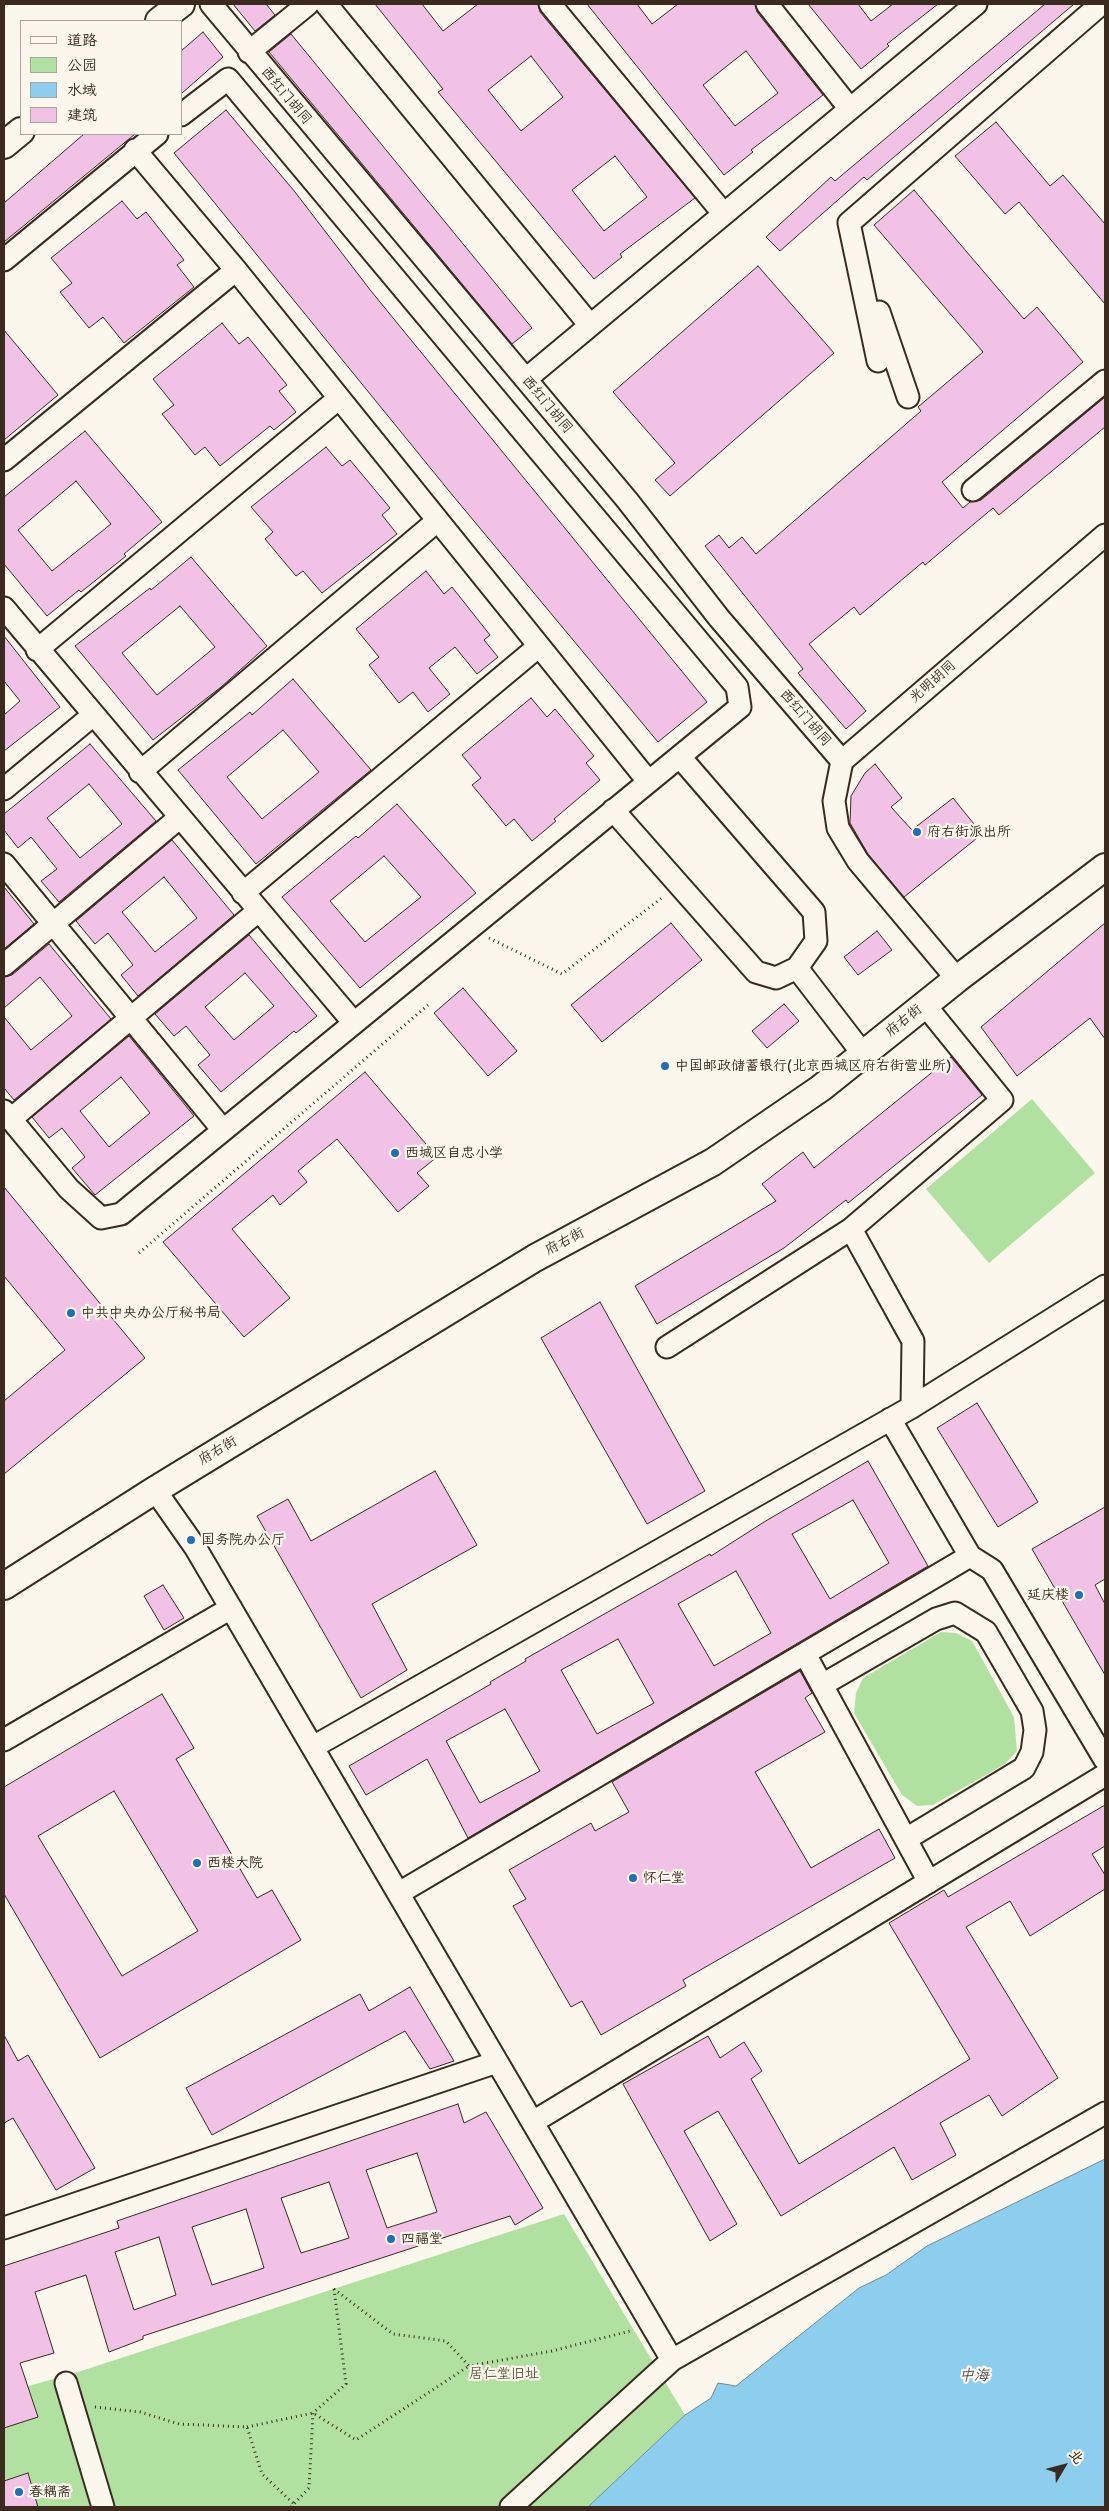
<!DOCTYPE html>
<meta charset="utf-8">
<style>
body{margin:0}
#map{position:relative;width:1109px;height:2511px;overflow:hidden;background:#fbf7ec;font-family:"Balsamiq Sans","LXGW WenKai TC",sans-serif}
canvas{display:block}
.frame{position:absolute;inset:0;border:5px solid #3b2a1e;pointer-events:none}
.legend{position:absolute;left:20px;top:20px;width:162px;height:115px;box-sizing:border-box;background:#fbf7ec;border:1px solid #aea59a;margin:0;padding:6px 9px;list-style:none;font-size:15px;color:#3b2a1e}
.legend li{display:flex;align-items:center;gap:10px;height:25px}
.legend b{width:25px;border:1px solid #aea59a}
.north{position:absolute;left:1039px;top:2441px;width:50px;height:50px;-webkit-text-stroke:4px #fbf7ec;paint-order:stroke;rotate:53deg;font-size:14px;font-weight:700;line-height:20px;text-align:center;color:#3b2a1e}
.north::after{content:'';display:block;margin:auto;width:18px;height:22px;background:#3b2a1e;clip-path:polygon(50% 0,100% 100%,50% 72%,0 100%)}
</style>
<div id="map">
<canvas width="1109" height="2511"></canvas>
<div class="frame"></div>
<ul class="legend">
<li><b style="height:6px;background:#fbf7ec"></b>道路</li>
<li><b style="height:14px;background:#b1e1a0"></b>公园</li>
<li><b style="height:14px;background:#8dcdee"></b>水域</li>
<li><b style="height:14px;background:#f1c2e6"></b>建筑</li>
</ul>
<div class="north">北</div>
</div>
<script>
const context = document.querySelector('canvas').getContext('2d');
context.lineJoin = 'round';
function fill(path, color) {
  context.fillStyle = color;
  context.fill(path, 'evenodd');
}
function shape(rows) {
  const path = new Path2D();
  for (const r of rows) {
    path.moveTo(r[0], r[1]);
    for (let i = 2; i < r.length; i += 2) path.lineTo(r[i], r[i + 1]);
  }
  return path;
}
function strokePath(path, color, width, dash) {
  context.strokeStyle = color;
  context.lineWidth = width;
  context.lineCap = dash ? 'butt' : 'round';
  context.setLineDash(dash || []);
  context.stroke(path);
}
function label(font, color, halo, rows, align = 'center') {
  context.font = font + ' "Balsamiq Sans","LXGW WenKai TC",sans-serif';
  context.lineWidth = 4.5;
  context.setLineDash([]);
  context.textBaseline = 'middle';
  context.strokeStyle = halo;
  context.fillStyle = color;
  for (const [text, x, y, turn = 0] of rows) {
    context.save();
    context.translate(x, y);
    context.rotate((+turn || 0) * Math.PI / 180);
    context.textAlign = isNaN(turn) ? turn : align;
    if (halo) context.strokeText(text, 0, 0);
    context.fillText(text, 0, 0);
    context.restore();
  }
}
fill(shape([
 [1032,1099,1095,1173,989,1263,926,1189],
 [941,1632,956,1633,972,1641,1014,1717,1017,1751,1005,1764,933,1805,917,1806,902,1795,854,1713,856,1693,863,1678],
 [564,2214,685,2415,588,2507,4,2507,4,2393,78,2372]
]), '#b1e1a0');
const water = shape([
 [1105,2159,1105,2507,588,2507,685,2415,711,2398,718,2383,736,2386,859,2288,886,2275,927,2246,1105,2159]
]);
fill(water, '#8dcdee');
strokePath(water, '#6c8c9b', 1);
const building = shape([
 [233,4,266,4,275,15,255,31,233,4],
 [375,4,422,4,443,31,478,4,538,4,540,12,695,198,620,254,622,257,594,279,438,92,443,89,375,4],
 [531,56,563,97,521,131,488,90,531,56],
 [615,156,647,197,604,231,572,190,615,156],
 [587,4,637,4,652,24,678,4,755,4,757,12,823,95,751,150,753,152,724,175,587,4],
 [746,51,778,93,735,126,703,85,746,51],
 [808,4,858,4,871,21,893,4,938,4,887,44,889,46,861,69,808,4],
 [1045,4,1074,4,867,180,864,177,780,251,766,237,831,177,835,181,1045,4],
 [203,32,223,57,181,94,181,51,203,32],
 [291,34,532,328,512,344,269,52,291,34],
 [226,110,295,192,371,291,707,702,658,742,449,491,174,153,226,110],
 [996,122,1050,186,1063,175,1105,224,1105,304,1019,202,1005,214,955,156,996,122],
 [84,134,135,134,4,242,4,203,84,134],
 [914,190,1024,319,1037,307,1083,362,942,482,963,508,970,502,981,500,1105,397,1105,427,999,515,993,508,925,565,923,562,860,615,854,607,809,644,866,711,846,729,798,673,803,669,705,546,719,535,729,548,742,537,756,554,921,411,918,407,983,352,874,225,914,190],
 [122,201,137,219,146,212,184,260,177,265,194,287,124,343,103,317,89,328,60,292,72,283,51,258,122,201],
 [758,266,834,353,670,496,655,480,675,463,613,392,758,266],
 [222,323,239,344,248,337,287,385,279,391,296,412,274,430,270,426,220,466,205,447,195,455,162,414,174,405,153,379,222,323],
 [4,330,58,395,4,440,4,330],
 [85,431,162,522,124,554,126,556,81,592,79,590,47,616,4,564,4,497,85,431],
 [76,481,111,524,52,571,18,530,76,481],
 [326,447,342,466,350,460,390,508,382,515,397,534,322,593,303,571,296,576,265,539,273,532,251,507,326,447],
 [191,557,267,646,221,687,153,740,75,646,150,588,151,590,191,557],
 [180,606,215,647,157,695,122,653,180,606],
 [426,571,444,594,452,587,490,635,484,640,498,657,477,674,455,647,429,668,450,694,428,712,413,692,399,703,369,665,379,657,356,629,426,571],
 [4,636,60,707,4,751,4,715,20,701,4,681,4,636],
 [293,679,371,770,256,864,178,770,250,712,252,715,293,679],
 [283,730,319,772,262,819,227,777,283,730],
 [531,698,547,717,555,709,594,756,586,763,600,780,554,819,556,821,532,841,514,819,506,826,472,785,481,778,462,755,531,698],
 [90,744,156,821,59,902,41,881,57,869,31,837,18,848,4,830,4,814,90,744],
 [89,784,122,824,80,858,47,818,89,784],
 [875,764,902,798,891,807,912,830,953,798,982,834,904,897,868,854,850,823,851,796,865,773,875,764],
 [397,804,476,893,360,988,282,897,356,836,358,838,397,804],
 [384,856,421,897,365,942,330,901,384,856],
 [172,840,234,915,138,996,121,975,133,965,108,933,95,944,76,921,172,840],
 [164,877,197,918,155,952,122,912,164,877],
 [4,887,34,924,4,949,4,887],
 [671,923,702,960,602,1042,571,1005,671,923],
 [1105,923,1105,1039,1090,1018,1017,1076,981,1027,1105,923],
 [877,931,892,950,858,975,844,957,877,931],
 [249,935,317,1016,296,1033,294,1031,221,1092,198,1065,210,1055,186,1026,174,1036,155,1014,249,935],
 [245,973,274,1006,234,1040,205,1007,245,973],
 [49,944,111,1019,14,1100,4,1088,4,1017,31,1050,72,1016,40,977,4,1008,4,977,12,975,49,944],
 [463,988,517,1051,488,1076,434,1013,463,988],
 [784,1004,799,1021,767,1048,752,1031,784,1004],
 [129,1036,194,1116,95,1195,72,1168,85,1157,62,1128,49,1138,32,1117,129,1036],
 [121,1077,150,1113,109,1147,80,1111,121,1077],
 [951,1057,982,1095,848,1203,846,1200,784,1248,657,1324,635,1286,776,1201,762,1184,803,1152,814,1168,951,1057],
 [365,1072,437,1157,417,1173,429,1186,398,1212,337,1139,298,1171,307,1182,280,1205,273,1195,232,1229,290,1298,244,1337,163,1242,365,1072],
 [4,1187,145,1358,4,1474,4,1401,65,1350,4,1276,4,1187],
 [600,1302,705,1491,647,1524,541,1338,600,1302],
 [977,1403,1038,1502,998,1527,937,1428,977,1403],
 [868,1461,928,1566,468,1838,427,1759,366,1795,349,1766,491,1684,490,1682,526,1661,525,1659,710,1554,711,1556,764,1522,868,1461],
 [853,1500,889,1563,830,1599,792,1534,853,1500],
 [736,1571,771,1633,714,1666,678,1604,736,1571],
 [618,1639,654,1703,597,1734,561,1670,618,1639],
 [505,1709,540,1771,480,1803,446,1741,505,1709],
 [435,1471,477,1545,372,1604,407,1670,361,1698,257,1516,288,1499,311,1541,435,1471],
 [1105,1507,1105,1579,1095,1585,1105,1604,1105,1675,1032,1549,1105,1507],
 [163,1585,184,1618,164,1630,144,1596,163,1585],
 [800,1671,812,1693,805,1698,825,1732,755,1772,811,1868,879,1829,895,1858,683,1980,686,1986,601,2035,582,2001,571,2007,513,1906,526,1899,509,1870,591,1823,595,1831,629,1812,612,1782,800,1671],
 [162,1694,194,1748,176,1759,257,1898,272,1890,301,1940,100,2058,4,1894,4,1787,162,1694],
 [114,1791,198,1931,122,1976,38,1836,114,1791],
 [1105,1805,1105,1846,1092,1854,1105,1875,1105,1889,1030,1936,1010,1901,966,1927,1058,2078,1002,2116,989,2095,940,2123,956,2155,912,2180,894,2147,781,2216,718,2111,684,2131,737,2224,710,2241,623,2084,708,2036,720,2058,744,2042,762,2071,751,2079,799,2164,970,2059,889,1923,944,1890,948,1897,1105,1805],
 [410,1987,454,2061,430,2069,405,2031,212,2135,186,2088,360,1994,369,2011,410,1987],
 [4,2035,18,2061,28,2055,95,2168,56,2190,13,2118,4,2123,4,2035],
 [458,2104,464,2123,486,2112,543,2208,515,2225,510,2216,143,2336,143,2339,109,2352,86,2275,35,2292,54,2353,20,2363,38,2417,4,2428,4,2266,119,2228,117,2221,458,2104],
 [417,2153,437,2212,387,2228,366,2170,417,2153],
 [329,2182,349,2238,301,2253,281,2198,329,2182],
 [246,2209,264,2268,212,2285,192,2227,246,2209],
 [159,2237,176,2295,134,2310,115,2252,159,2237],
 [28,2473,38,2507,4,2507,4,2481,28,2473]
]);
fill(building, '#f1c2e6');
strokePath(building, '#3b2a1e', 1);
const minor = shape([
 [211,4,627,500,719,618,842,761],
 [326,4,589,324],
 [550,4,723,213],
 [767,4,850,109],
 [249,52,308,4],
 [135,150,236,270,648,781],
 [4,260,157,134],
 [879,312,908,397],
 [878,361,849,223,1101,4],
 [526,379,976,4],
 [4,460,236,270],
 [973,490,1105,381],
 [4,608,354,1023],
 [37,650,338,399],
 [680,757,814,912,816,941,797,968,863,1054],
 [140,772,437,521],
 [4,789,92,716],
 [613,810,756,972,776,978,797,968],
 [4,864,223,1130],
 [243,893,539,646],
 [4,965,179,818],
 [957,979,858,861,838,828,834,801,842,761,1105,535],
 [4,1111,69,1189,101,1218,121,1214,740,707,737,687,228,79,181,115],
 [11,1119,258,911],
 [667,1347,851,1229],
 [912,1407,913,1341,851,1229,1002,1100,925,1005],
 [890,1419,970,1556,992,1570,1105,1760],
 [155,1490,195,1547,672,2360],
 [805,1654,929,1882],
 [822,1685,936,1619,955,1613,986,1632,1032,1711,1035,1730,1032,1752,1024,1768,906,1839],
 [4,1740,231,1608],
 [313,1747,912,1407,1105,1286],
 [399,1893,970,1556],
 [533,2122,1105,1775],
 [4,2228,497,2062],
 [66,2383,103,2507],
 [511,2507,672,2360,1105,2113]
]);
const major = shape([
 [159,21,181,4],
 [4,145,21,131],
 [4,1586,155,1490,535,1258,713,1162,821,1088,957,979,1105,867]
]);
strokePath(minor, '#3b2a1e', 25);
strokePath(major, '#3b2a1e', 30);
strokePath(shape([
 [489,938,562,974,663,897],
 [139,1253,428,1005],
 [334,2289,393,2334,446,2341,469,2366,552,2351,630,2331],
 [95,2407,140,2412,179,2424,247,2427,262,2474,294,2504],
 [247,2427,313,2413,356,2440,469,2366],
 [291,2507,309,2488,313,2413,346,2384,334,2289]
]), '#3b2a1e', 3, [1, 4]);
strokePath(minor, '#fbf7ec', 21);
strokePath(major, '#fbf7ec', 26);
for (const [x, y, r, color] of [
 [917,832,5,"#1f6fb2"],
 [665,1066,5,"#1f6fb2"],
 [395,1153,5,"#1f6fb2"],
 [71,1313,5,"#1f6fb2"],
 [191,1540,5,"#1f6fb2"],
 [1079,1595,5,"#1f6fb2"],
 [197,1863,5,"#1f6fb2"],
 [633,1878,5,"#1f6fb2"],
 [391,2239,5,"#1f6fb2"],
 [19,2492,5,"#1f6fb2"]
]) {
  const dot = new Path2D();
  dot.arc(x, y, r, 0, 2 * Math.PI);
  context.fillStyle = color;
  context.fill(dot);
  strokePath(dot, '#fbf7ec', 2);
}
label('14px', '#3b2a1e', '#fbf7ec', [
 ["西红门胡同",286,96,50],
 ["西红门胡同",547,405,50],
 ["光明胡同",933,682,-41],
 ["西红门胡同",805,718,49],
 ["府右街",904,1021,-39],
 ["府右街",565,1242,-28],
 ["府右街",218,1451,-31]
]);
label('14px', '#3b2a1e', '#fbf7ec', [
 ["府右街派出所",927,832],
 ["中国邮政储蓄银行(北京西城区府右街营业所)",675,1066],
 ["西城区自忠小学",405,1153],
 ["中共中央办公厅秘书局",81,1313],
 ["国务院办公厅",201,1540],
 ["延庆楼",1069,1595,"right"],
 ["西楼大院",207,1863],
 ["怀仁堂",643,1878],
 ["四福堂",401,2239],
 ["春耦斋",29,2492]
], 'left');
label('14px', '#58583e', '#fbf7ec', [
 ["居仁堂旧址",504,2374]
]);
label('italic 15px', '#505352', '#fbf7ec', [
 ["中海",974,2376]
]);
</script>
